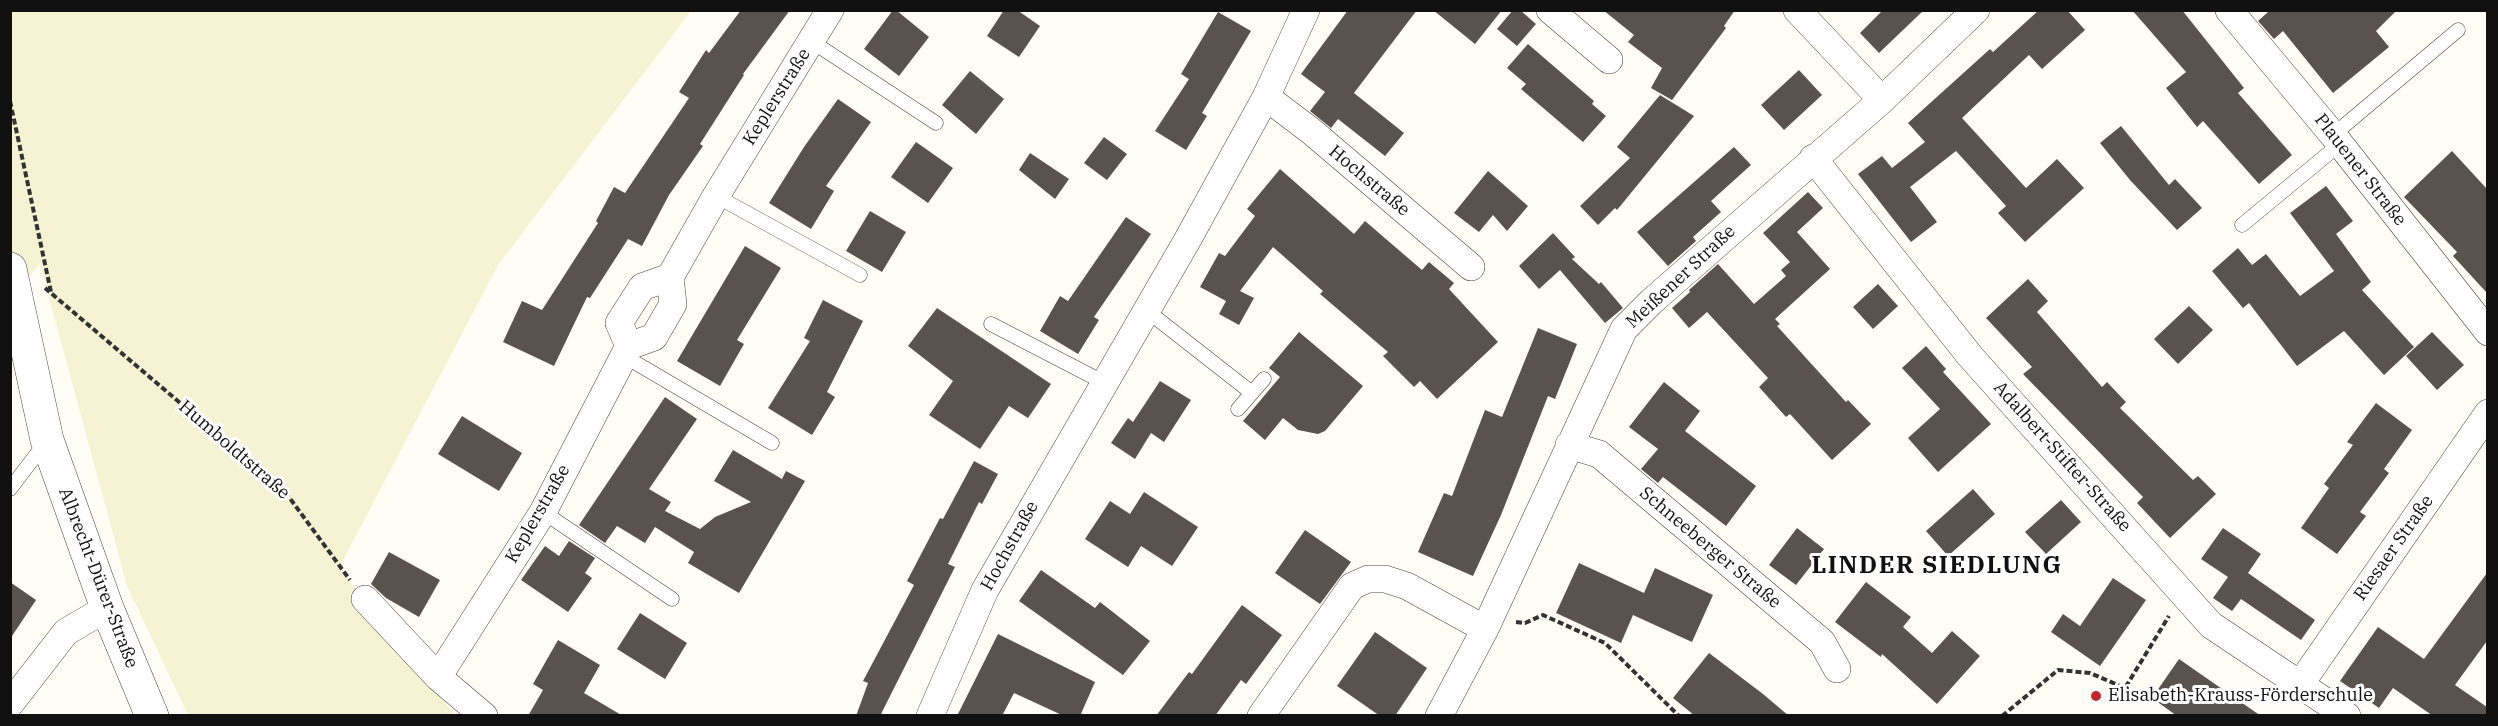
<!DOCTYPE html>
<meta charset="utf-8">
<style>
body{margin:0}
#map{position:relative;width:2498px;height:726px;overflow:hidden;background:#fffdf5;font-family:"IBM Plex Serif",serif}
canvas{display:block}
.frame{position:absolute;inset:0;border:12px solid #111;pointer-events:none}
</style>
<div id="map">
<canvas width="2498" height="726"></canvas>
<div class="frame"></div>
</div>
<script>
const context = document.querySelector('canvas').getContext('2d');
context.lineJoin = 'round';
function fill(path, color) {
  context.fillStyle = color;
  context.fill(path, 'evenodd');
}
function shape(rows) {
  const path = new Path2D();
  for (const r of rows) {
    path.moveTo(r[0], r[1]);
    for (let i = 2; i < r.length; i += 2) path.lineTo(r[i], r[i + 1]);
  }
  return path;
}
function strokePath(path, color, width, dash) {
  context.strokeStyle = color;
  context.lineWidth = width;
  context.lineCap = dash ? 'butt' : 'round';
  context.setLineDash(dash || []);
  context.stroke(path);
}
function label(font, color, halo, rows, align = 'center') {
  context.font = font + ' "IBM Plex Serif",serif';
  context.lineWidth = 6;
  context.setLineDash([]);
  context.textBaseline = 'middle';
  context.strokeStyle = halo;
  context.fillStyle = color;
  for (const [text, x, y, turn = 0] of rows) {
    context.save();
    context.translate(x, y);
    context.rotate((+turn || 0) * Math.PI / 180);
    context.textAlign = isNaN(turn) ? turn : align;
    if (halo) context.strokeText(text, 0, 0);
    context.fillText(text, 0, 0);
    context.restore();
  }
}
fill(shape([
 [11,11,691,11,498,265,339,568,455,715,188,715,127,586,40,264,11,297]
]), '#f6f3d4');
fill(shape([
 [741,10,790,10,743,74,744,75,700,144,703,146,669,195,642,246,628,239,590,298,587,297,554,366,503,342,522,301,542,310,598,223,596,221,614,187,625,193,689,98,679,92,706,50,709,53],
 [893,10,896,10,929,37,899,76,864,49],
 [1004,10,1017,10,1040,26,1019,57,987,36],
 [1348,10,1417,10,1354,93,1404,133,1385,156,1338,119,1331,128,1310,111,1325,92,1301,74],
 [1433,10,1502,10,1475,44],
 [1513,10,1520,10,1536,24,1517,46,1497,29],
 [1603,10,1735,10,1724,26,1726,28,1672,100,1651,88,1662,68,1628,42,1634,35],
 [1883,10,1924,10,1879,53,1860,33],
 [2039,10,2067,10,2085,30,2042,69,2029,55,1962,118,2026,188,2057,159,2084,188,2025,242,1998,213,2006,206,1956,151,1910,187,1937,222,1911,242,1858,174,1882,156,1892,168,1925,142,1908,123,1990,49,1993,52],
 [2132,10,2182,10,2244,88,2238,93,2292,155,2259,184,2203,121,2197,127,2166,88,2186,72],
 [2266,10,2397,10,2376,31,2389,47,2333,93,2283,31,2274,39,2258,21,2268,12],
 [1218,12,1251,31,1202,113,1207,116,1186,150,1155,131,1189,79,1181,74],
 [1528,44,1594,101,1592,104,1606,116,1583,142,1521,89,1526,84,1507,68],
 [1799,70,1822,95,1784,130,1761,105],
 [970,71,1004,99,976,134,942,105],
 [1660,95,1694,116,1617,210,1615,208,1598,225,1580,206,1630,158,1617,147],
 [838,99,871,122,826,186,834,191,811,229,769,203,804,147],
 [2121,126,2169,185,2175,179,2202,208,2177,230,2130,180,2100,143],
 [1104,137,1127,154,1107,180,1084,163],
 [916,142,953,168,928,203,891,177],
 [1734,147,1751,165,1711,201,1721,212,1693,237,1696,241,1668,266,1637,232],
 [2452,151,2487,189,2487,293,2453,256,2457,252,2404,197],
 [1030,153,1069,179,1055,199,1019,170],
 [1280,169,1354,234,1365,221,1422,270,1429,262,1454,283,1449,289,1498,342,1437,399,1420,381,1414,387,1383,356,1388,352,1320,294,1323,291,1273,247,1240,291,1254,298,1239,325,1219,314,1226,301,1200,287,1219,253,1225,256,1255,216,1247,209],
 [1488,171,1528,206,1507,231,1493,215,1479,232,1454,213],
 [2326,186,2353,221,2336,234,2371,282,2362,290,2414,347,2384,375,2344,331,2297,366,2249,303,2243,308,2212,271,2238,248,2252,265,2266,254,2300,296,2334,271,2290,213],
 [1808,192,1823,208,1797,232,1830,269,1775,319,1780,324,1777,326,1846,402,1848,400,1871,424,1832,460,1790,414,1786,417,1759,387,1768,378,1707,312,1689,328,1672,308,1690,292,1689,290,1718,264,1754,304,1786,276,1781,270,1790,262,1763,233],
 [870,211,906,232,882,272,846,251],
 [1126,217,1151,234,1094,317,1099,320,1078,354,1040,331,1060,296,1068,301],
 [1553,233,1575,257,1572,259,1599,284,1601,282,1623,308,1605,323,1560,270,1539,289,1519,266],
 [745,246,781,268,737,340,744,344,720,386,677,361],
 [2028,279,2048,301,2037,312,2102,387,2107,382,2126,402,2120,408,2193,480,2198,476,2216,494,2170,538,2137,503,2143,497,2023,374,2032,367,1986,318],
 [1878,284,1898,306,1873,329,1853,307],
 [823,300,863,321,827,392,835,397,812,435,768,408,810,341,804,338],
 [2189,306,2213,330,2178,364,2154,339],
 [937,308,1051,384,1028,418,1009,406,980,449,929,415,953,381,908,346],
 [1538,328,1577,344,1555,399,1548,396,1501,515,1473,576,1418,552,1444,493,1452,496,1485,410,1502,417],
 [1299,332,1363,386,1325,431,1318,434,1298,430,1283,418,1265,440,1243,421,1280,377,1269,368],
 [2432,332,2464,365,2437,390,2406,356],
 [1926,346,1946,369,1943,372,1991,424,1938,472,1908,438,1940,409,1902,368],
 [1160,381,1191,400,1164,442,1151,433,1135,459,1111,443,1128,418,1133,422],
 [1664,382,1700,411,1685,431,1756,486,1726,526,1663,477,1658,483,1641,469,1658,449,1629,427],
 [665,397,697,419,649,489,671,502,665,511,700,529,715,517,751,502,714,481,733,450,782,479,786,471,805,481,739,593,688,563,694,552,655,527,645,543,617,526,605,543,579,525],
 [2376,403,2412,430,2384,469,2389,473,2360,512,2366,516,2337,554,2301,528,2329,488,2324,484,2353,445,2347,442],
 [462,416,522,453,499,491,438,454],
 [974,461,998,474,982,504,979,502,948,564,955,567,880,716,856,716,868,683,863,681,914,585,907,581,940,518,943,519],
 [1973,489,1995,514,1948,556,1926,531],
 [1144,492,1198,527,1172,566,1141,546,1128,567,1085,539,1110,501,1130,514],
 [2061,500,2081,522,2046,554,2025,532],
 [1797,528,1824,549,1796,585,1769,565],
 [2223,528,2261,554,2248,573,2315,620,2301,640,2241,599,2232,611,2213,598,2228,577,2201,559],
 [1305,530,1351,562,1320,604,1275,573],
 [569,541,595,558,585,573,592,578,568,612,521,580,545,546,559,556],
 [389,552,440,580,419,617,386,598,371,584],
 [1579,563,1644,593,1655,568,1713,595,1692,642,1633,615,1621,643,1556,613],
 [1041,570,1095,608,1100,602,1150,641,1123,675,1019,601],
 [2487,573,2487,641,2455,685,2487,707,2487,716,2433,716,2393,688,2379,708,2340,681,2378,627,2424,659],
 [2113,578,2146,600,2100,666,2051,632,2063,614,2080,626],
 [10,582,36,600,10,639],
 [1866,582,1911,617,1903,627,1932,653,1952,631,1980,656,1937,704,1882,654,1881,657,1835,622],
 [1242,605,1282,635,1246,684,1241,680,1215,716,1156,716,1189,672,1192,674],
 [640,613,687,643,665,679,617,649],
 [1375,632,1427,668,1395,716,1380,716,1337,686],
 [998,634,1095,682,1080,716,1064,716,1014,693,1002,716,957,716],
 [558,640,600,665,584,693,623,716,528,716,543,690,533,684],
 [1709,653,1763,694,1789,716,1695,716,1673,698],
 [2179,659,2261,716,2177,716,2152,698]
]), '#5a524d');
const service = shape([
 [811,41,936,123],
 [2333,135,2458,30],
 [716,196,860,275],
 [2242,225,2340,144],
 [1146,310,1252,393],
 [991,324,1103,382],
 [624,356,772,443],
 [1238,409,1264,379],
 [10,489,46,442],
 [543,512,672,599]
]);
const minor = shape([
 [1550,10,1609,60],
 [1797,10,1882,100],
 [2229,10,2333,135,2488,332],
 [1266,97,1311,131,1471,267],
 [1813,158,1970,356,2211,625,2347,716],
 [629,346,654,337,673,304,670,277],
 [1569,445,1599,454,1822,642,1837,669],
 [365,599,438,677,484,716],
 [438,677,543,512,629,346,619,323,642,287,670,277,716,196,830,10],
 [2301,683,2488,413],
 [10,704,66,632,107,608],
 [930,716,985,590,1188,239,1266,97,1306,10],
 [1261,716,1352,586,1368,579,1385,579,1407,586,1485,629],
 [1439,716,1485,629,1624,329,1652,301,1882,100,1976,10]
]);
const tertiary = shape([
 [10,269,47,440,107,608,152,716]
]);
strokePath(service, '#444', 15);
strokePath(minor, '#444', 28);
strokePath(tertiary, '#444', 34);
strokePath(shape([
 [10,101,51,292],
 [45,288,286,493,350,580],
 [1516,622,1525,623,1543,615,1605,643,1679,716],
 [2002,716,2058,670,2090,673,2125,688,2169,616]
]), '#333', 4, [6, 3]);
strokePath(service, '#fff', 14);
strokePath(minor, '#fff', 27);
strokePath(tertiary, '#fff', 33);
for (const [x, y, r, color] of [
 [2096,696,6,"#c4262e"]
]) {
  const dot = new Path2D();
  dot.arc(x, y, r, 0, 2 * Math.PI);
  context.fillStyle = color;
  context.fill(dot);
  strokePath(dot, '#fff', 2);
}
label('18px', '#111', '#fff', [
 ["Keplerstraße",777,97,-58],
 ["Plauener Straße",2360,170,52],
 ["Hochstraße",1369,181,40],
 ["Meißener Straße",1681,277,-43],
 ["Humboldtstraße",234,450,41],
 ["Adalbert-Stifter-Straße",2062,457,48],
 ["Keplerstraße",538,514,-60],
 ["Hochstraße",1010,546,-61],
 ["Schneeberger Straße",1710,548,40],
 ["Riesaer Straße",2394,548,-55],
 ["Albrecht-Dürer-Straße",98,578,69]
]);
label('18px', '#111', '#fff', [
 ["Elisabeth-Krauss-Förderschule",2108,696]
], 'left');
context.letterSpacing = '1.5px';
label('bold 24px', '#111', '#fff', [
 ["LINDER SIEDLUNG",1937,566]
]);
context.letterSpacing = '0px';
</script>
